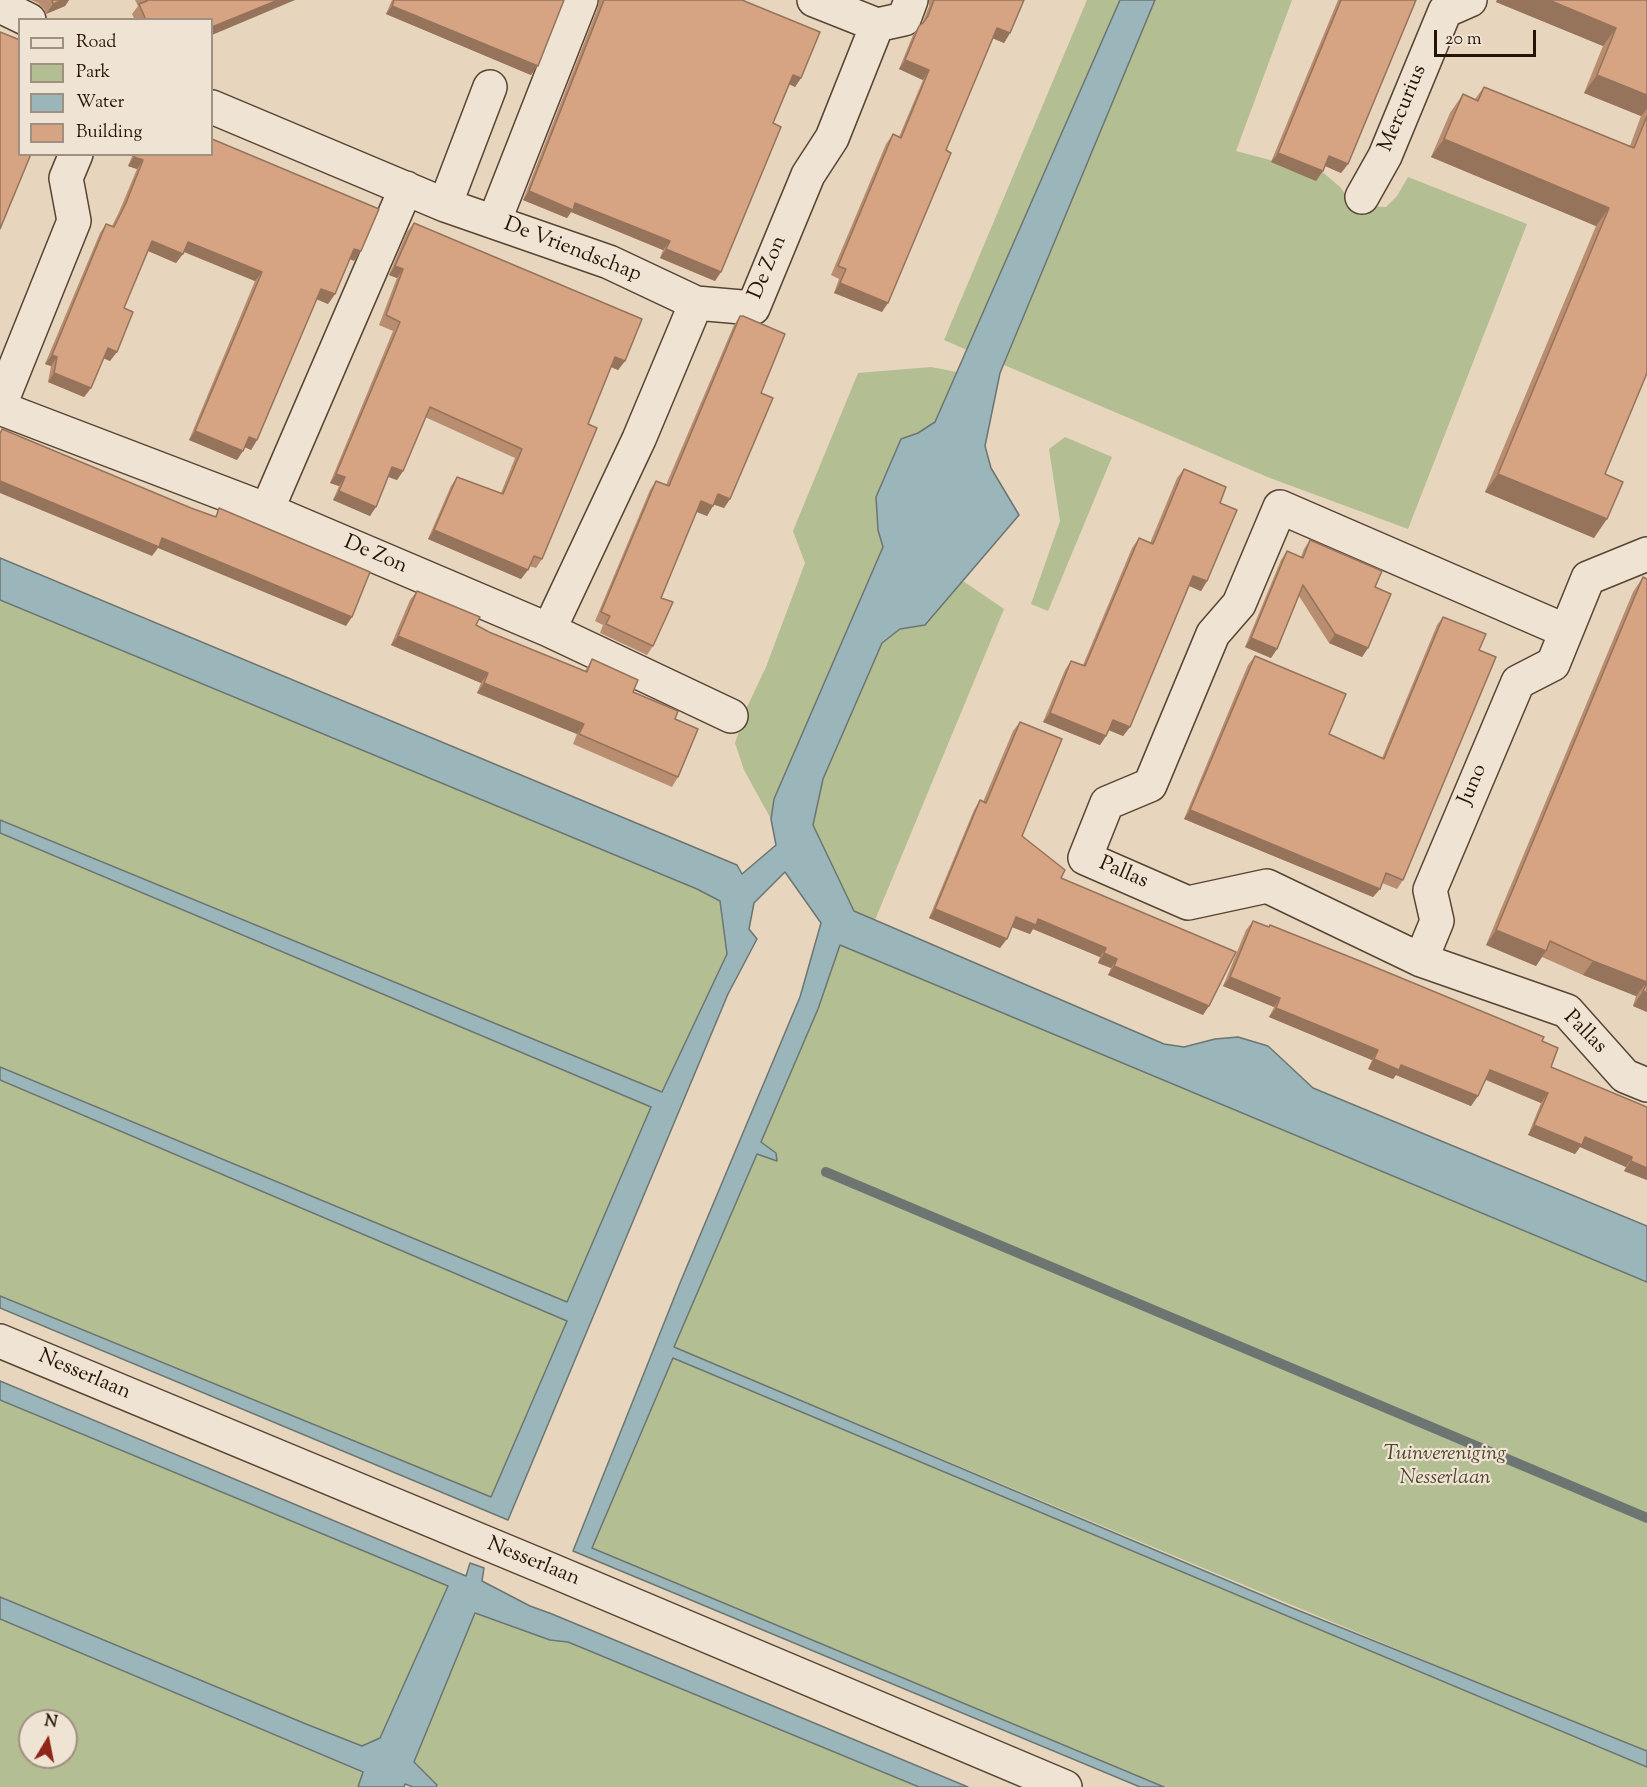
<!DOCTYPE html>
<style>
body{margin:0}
#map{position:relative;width:1647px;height:1787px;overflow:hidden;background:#e7d5bd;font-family:"Sorts Mill Goudy",serif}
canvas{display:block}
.legend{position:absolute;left:18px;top:18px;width:195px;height:138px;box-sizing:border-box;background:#efe4d4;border:2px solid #9f9081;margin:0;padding:8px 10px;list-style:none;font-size:18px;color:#271304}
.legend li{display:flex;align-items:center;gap:12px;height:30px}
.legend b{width:30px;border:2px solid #9f9081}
.north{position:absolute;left:18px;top:1709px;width:60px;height:60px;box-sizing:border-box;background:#efe4d4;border:2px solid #9f9081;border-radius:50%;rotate:10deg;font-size:16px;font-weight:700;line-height:24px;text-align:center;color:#271304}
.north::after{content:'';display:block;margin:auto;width:21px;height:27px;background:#8f2418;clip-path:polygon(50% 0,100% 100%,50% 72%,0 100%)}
.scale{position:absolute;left:1434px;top:30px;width:102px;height:27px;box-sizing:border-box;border:3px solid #271304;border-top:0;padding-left:8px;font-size:18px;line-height:21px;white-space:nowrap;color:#271304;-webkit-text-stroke:4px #efe4d4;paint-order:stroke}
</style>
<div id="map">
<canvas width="1647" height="1787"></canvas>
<ul class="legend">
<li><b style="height:8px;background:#efe4d4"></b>Road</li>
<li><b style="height:16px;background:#b3be93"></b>Park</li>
<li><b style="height:16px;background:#9ab6ba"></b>Water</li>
<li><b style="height:16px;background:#d6a482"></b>Building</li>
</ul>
<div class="north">N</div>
<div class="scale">20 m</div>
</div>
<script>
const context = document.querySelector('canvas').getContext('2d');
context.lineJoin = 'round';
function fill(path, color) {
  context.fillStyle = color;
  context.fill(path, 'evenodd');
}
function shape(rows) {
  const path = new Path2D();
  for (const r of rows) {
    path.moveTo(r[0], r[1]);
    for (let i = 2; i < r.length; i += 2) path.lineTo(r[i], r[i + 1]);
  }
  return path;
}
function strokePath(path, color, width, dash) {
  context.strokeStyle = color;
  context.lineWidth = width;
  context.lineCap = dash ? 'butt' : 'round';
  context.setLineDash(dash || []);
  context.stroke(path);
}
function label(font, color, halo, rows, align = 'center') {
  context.font = font + ' "Sorts Mill Goudy",serif';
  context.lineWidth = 4.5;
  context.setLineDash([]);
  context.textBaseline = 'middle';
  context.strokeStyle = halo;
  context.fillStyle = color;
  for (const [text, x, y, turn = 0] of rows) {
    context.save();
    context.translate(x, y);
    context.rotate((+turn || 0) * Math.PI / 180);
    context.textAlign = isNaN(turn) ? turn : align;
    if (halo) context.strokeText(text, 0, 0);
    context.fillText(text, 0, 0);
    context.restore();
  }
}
fill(shape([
 [1087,0,1120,0,967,350,944,340],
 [1155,0,1292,0,1236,151,1270,160,1319,169,1340,187,1349,199,1365,206,1386,207,1397,196,1408,177,1527,224,1408,529,1270,478,1004,365],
 [931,367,957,372,935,422,918,433,901,439,878,530,883,547,774,799,771,819,744,770,735,743,747,707,766,667,805,563,793,531,858,373],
 [1065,437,1112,457,1048,611,1031,604,1060,521,1049,449],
 [963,581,1004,609,875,920,854,911,813,825,823,779,882,643,900,629,925,625],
 [0,600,697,889,720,901,727,954,663,1092,0,820],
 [0,833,652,1107,567,1302,0,1067],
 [840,945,1647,1282,1647,1751,1476,1682,674,1347,757,1153,777,1161,776,1153,761,1143,818,1009],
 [0,1080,567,1321,490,1498,0,1296],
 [672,1357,1647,1767,1647,1787,1164,1787,592,1548],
 [0,1400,448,1586,380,1739,362,1746,306,1724,0,1597],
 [475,1613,550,1640,568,1642,919,1787,436,1787,436,1785,414,1762],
 [0,1619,363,1773,358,1787,0,1787],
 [30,1721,66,1721,66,1757,30,1757]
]), '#b3be93');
const water = shape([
 [1120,0,1155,0,1000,373,985,446,991,468,1019,515,925,625,900,629,882,643,823,779,813,825,854,911,1164,1044,1184,1047,1215,1039,1238,1037,1268,1046,1313,1088,1647,1226,1647,1282,840,945,818,1009,761,1142,776,1153,777,1161,757,1154,674,1347,1290,1607,1647,1751,1647,1767,673,1358,592,1548,1164,1787,1140,1787,573,1551,680,1283,800,997,821,923,785,872,754,903,749,929,757,939,728,994,508,1520,0,1308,0,1296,491,1497,567,1321,0,1080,0,1067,567,1302,651,1107,0,833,0,820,662,1092,727,954,720,901,697,889,0,600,0,558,737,865,742,874,776,845,771,819,774,799,883,547,878,530,876,497,901,439,918,433,935,422,1120,0],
 [0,1381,466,1576,470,1563,484,1568,482,1581,530,1606,552,1614,968,1787,919,1787,568,1642,550,1640,475,1613,414,1762,437,1785,436,1787,413,1787,405,1784,404,1787,358,1787,363,1772,0,1619,0,1597,306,1724,362,1746,380,1738,448,1586,0,1400,0,1381]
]);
fill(water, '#9ab6ba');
strokePath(water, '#6c7571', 1.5);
strokePath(shape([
 [826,1172,1647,1518]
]), '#6c7571', 10);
const street = shape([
 [814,0,877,25],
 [0,6,29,20],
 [212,107,445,205,609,262,696,303],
 [1362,197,1385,156,1445,11,1470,0],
 [445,205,490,87],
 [494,222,581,0],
 [0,405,74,221,66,178,76,154],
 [0,408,267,510,549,630,731,716],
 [267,510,406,188],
 [549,630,639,439,696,303,753,308,808,175,832,138,877,25,904,19,911,0],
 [1566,631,1280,507,1239,604,1213,634,1150,785,1107,803,1085,858,1188,903,1267,886,1421,960,1567,1011,1625,1076,1647,1085],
 [1421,960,1437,921,1430,890,1518,682,1553,664,1588,578,1647,554],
 [0,1341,551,1570,1065,1787]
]);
strokePath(street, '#574432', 36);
strokePath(street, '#efe4d4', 33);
fill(shape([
 [31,0,69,0,65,6,46,14,44,9,38,3],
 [135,0,295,0,212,20,135,20,132,14,138,6],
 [392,0,564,0,531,75,386,14],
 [599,0,742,0,801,78,795,87,789,84,773,123,715,281,660,258,663,250,571,212,567,218,523,200,598,7],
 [929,0,1024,0,1010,33,1004,43,992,38,946,150,882,312,834,293,839,279,831,275,886,144,893,134,899,137,923,80,899,69,913,35,919,26,922,24,929,6],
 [1338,0,1416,0,1348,164,1341,173,1325,166,1316,181,1271,162],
 [1497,0,1647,0,1647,373,1605,474,1594,538,1485,492,1596,226,1431,157,1450,113,1463,94,1475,99,1484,87,1630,146,1641,116,1584,93,1603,46,1496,2],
 [133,154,212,154,354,261,350,259,335,294,328,304,316,299,257,440,251,450,245,447,237,460,189,440,255,281,184,252,176,263,148,251,124,308,110,361,103,358,91,388,84,397,48,382,51,366,45,364,100,233,106,224,112,226,119,212,137,169,128,166],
 [414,223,625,361,618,370,611,367,588,424,542,559,536,568,529,566,521,579,428,539,451,486,457,477,501,493,515,458,425,417,403,471,397,480,388,477,370,516,333,500,339,486,330,483,393,331,379,325,397,278,389,275,407,232],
 [740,316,761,393,730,499,724,508,714,504,707,516,696,511,661,598,653,646,647,655,600,633,603,625,595,621,650,490,656,481,666,485,734,325],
 [1184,469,1220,503,1207,581,1201,591,1189,586,1130,727,1123,736,1109,730,1106,736,1100,745,1043,722,1065,670,1071,661,1083,665,1132,548,1139,538,1150,543,1177,478],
 [1310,540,1375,587,1368,648,1362,657,1329,643,1299,596,1277,649,1271,658,1245,647,1281,560,1287,551,1301,557,1304,549],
 [1643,577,1647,579,1647,1012,1633,1006,1636,996,1583,975,1542,957,1536,966,1486,945,1633,592],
 [417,591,489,632,585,671,592,659,633,692,675,719,678,777,672,787,573,744,577,734,477,693,481,683,391,645,410,600],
 [1443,617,1479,650,1403,880,1397,889,1382,883,1380,889,1373,897,1184,819,1248,665,1255,656,1329,734,1382,758,1437,625],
 [1020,722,1022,836,1061,878,1203,1015,1108,975,1111,968,1098,963,1100,957,1033,929,1030,934,1012,927,1000,948,929,918,974,810,980,800,983,802,1013,731],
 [1253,921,1268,927,1270,925,1542,1041,1551,1067,1647,1107,1647,1180,1624,1171,1626,1167,1580,1147,1575,1154,1528,1135,1541,1103,1486,1080,1471,1106,1396,1075,1393,1079,1368,1069,1372,1060,1269,1017,1274,1007,1223,986,1246,930]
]), '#b88d70');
fill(shape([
 [63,0,69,0,65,6,46,14,53,4],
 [278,0,295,0,212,35,212,27],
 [1497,0,1549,0,1616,28,1603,46,1496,2],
 [392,6,538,66,531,75,386,14],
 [997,28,1010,33,1004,43,990,37],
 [905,60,929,70,923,80,899,69],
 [793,75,801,78,795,87,787,83],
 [1597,75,1647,95,1647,109,1641,116,1584,93],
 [1444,139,1609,208,1596,226,1431,157],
 [1278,153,1323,171,1316,181,1271,162],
 [1329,156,1348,164,1341,173,1323,165],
 [134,157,143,160,137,169,128,166],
 [529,191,575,203,670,241,663,250,571,212,567,218,523,200],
 [152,241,183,254,176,263,146,250],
 [188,242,262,272,255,281,182,251],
 [354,249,361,251,354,261,348,258],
 [666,249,721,272,715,281,660,258],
 [395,266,403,269,397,278,389,275],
 [840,283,888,303,882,312,834,293],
 [321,289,335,294,328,304,314,298],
 [108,348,117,352,110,361,101,357],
 [52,355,57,357,51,366,45,364],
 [615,357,625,361,618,370,609,366],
 [54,373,91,388,84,397,48,382],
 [195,431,243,451,237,460,189,440],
 [249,437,257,440,251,450,242,446],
 [392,467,403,471,397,480,386,476],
 [336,474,345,477,339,486,330,483],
 [1498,474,1607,519,1594,538,1485,492],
 [0,481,162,538,352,617,346,626,158,548,152,556,0,493],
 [339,491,376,507,370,516,333,500],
 [718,494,730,499,724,508,712,504],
 [701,501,713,506,707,516,694,511],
 [434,530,528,570,521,579,428,539],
 [1193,576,1207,581,1201,591,1187,585],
 [1335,634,1368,648,1362,657,1329,643],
 [398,636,488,673,481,683,391,645],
 [1251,638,1277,649,1271,658,1245,647],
 [484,683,584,724,577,734,477,693],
 [1050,713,1106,736,1100,745,1043,722],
 [1113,720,1130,727,1123,736,1106,729],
 [1190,810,1380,889,1373,897,1184,819],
 [935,909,1007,939,1000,948,929,918],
 [1016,917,1038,919,1106,948,1100,957,1033,929,1030,934,1009,926],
 [1496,930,1546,951,1536,966,1486,945],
 [1104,953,1117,959,1111,968,1098,963],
 [1593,961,1647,982,1636,996,1583,975],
 [1114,966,1209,1006,1203,1015,1108,975],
 [1230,977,1280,998,1274,1007,1223,986],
 [1643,991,1647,993,1647,1012,1633,1006],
 [1276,1008,1378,1050,1372,1060,1269,1017],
 [1374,1059,1401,1065,1478,1096,1471,1106,1396,1075,1393,1079,1368,1069],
 [1490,1070,1548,1093,1541,1103,1484,1079],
 [1534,1125,1585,1137,1632,1157,1626,1167,1580,1147,1575,1154,1528,1135],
 [1631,1161,1647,1168,1647,1180,1624,1171]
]), '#96735b');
const building = shape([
 [52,0,63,0,53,4,52,0],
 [146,0,278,0,212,27,212,20,146,20,139,4,147,1,146,0],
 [394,0,564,0,538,66,392,6,394,0],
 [604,0,742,0,820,32,801,78,793,75,773,123,781,127,721,272,666,249,670,241,575,203,573,210,529,191,604,0],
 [934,0,1024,0,1010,33,997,28,946,150,951,153,888,303,840,283,846,269,838,266,893,134,901,138,929,70,905,60,919,26,923,23,928,16,934,0],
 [1341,0,1416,0,1348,164,1329,156,1323,171,1278,153,1341,0],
 [1549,0,1647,0,1647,95,1597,75,1616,28,1549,0],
 [0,32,20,40,20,154,31,154,0,229,0,32],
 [1484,87,1634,148,1647,116,1647,373,1605,474,1623,482,1607,519,1498,474,1609,208,1444,139,1463,94,1478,101,1484,87],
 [212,139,379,209,361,251,354,249,335,294,321,289,257,440,249,437,243,451,195,431,262,272,188,242,183,254,152,241,124,308,133,312,117,352,108,348,91,388,54,373,57,357,52,355,106,224,114,227,126,203,143,160,134,157,135,154,212,154,212,139],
 [414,223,642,319,625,361,615,357,588,424,597,428,542,559,534,556,528,570,434,530,457,477,503,494,522,449,430,407,403,471,392,467,376,507,339,491,345,477,336,474,400,322,386,315,403,269,395,266,414,223],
 [740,316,743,316,785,334,761,393,773,398,730,499,718,494,713,506,701,501,661,598,673,602,653,646,606,624,610,616,601,612,656,481,669,486,740,316],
 [2,429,191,508,216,517,219,508,370,572,352,617,162,538,159,547,0,481,0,434,2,429],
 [1184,469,1226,487,1220,503,1237,510,1207,581,1193,576,1130,727,1113,720,1106,736,1050,713,1071,661,1085,666,1139,538,1153,544,1184,469],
 [1310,540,1382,571,1375,587,1391,594,1368,648,1335,634,1303,585,1277,649,1251,638,1287,551,1303,558,1310,540],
 [1643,577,1647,579,1647,993,1643,991,1647,982,1593,961,1550,941,1546,951,1496,930,1643,577],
 [417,591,480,617,476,625,489,632,587,672,592,659,638,680,633,692,678,711,675,719,698,729,678,777,579,734,584,724,484,683,488,673,398,636,417,591],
 [1443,617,1486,634,1479,650,1496,657,1403,880,1386,873,1380,889,1190,810,1255,656,1346,694,1329,734,1384,759,1443,617],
 [1020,722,1062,739,1022,836,1065,870,1061,878,1236,952,1209,1006,1114,966,1117,959,1104,953,1106,948,1038,919,1036,925,1016,917,1007,939,935,909,980,800,986,803,1020,722],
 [1253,921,1269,927,1270,925,1365,963,1544,1037,1542,1041,1558,1048,1551,1067,1647,1107,1647,1168,1631,1161,1632,1157,1585,1137,1582,1145,1534,1125,1548,1093,1490,1070,1478,1096,1401,1065,1399,1070,1374,1059,1378,1050,1276,1008,1280,998,1230,977,1253,921]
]);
fill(building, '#d6a482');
strokePath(building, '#96735b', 1.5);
label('21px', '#271304', '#efe4d4', [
 ["Mercurius",1404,109,-67],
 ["De Vriendschap",572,251,21],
 ["De Zon",769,268,-67],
 ["De Zon",375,556,23],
 ["Juno",1474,785,-67],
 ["Pallas",1123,874,23],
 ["Pallas",1584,1033,45],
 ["Nesserlaan",84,1376,23],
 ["Nesserlaan",533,1563,22]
]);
label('italic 21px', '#51462f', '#efe4d4', [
 ["Tuinvereniging",1445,1455],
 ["Nesserlaan",1445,1479]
]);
</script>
